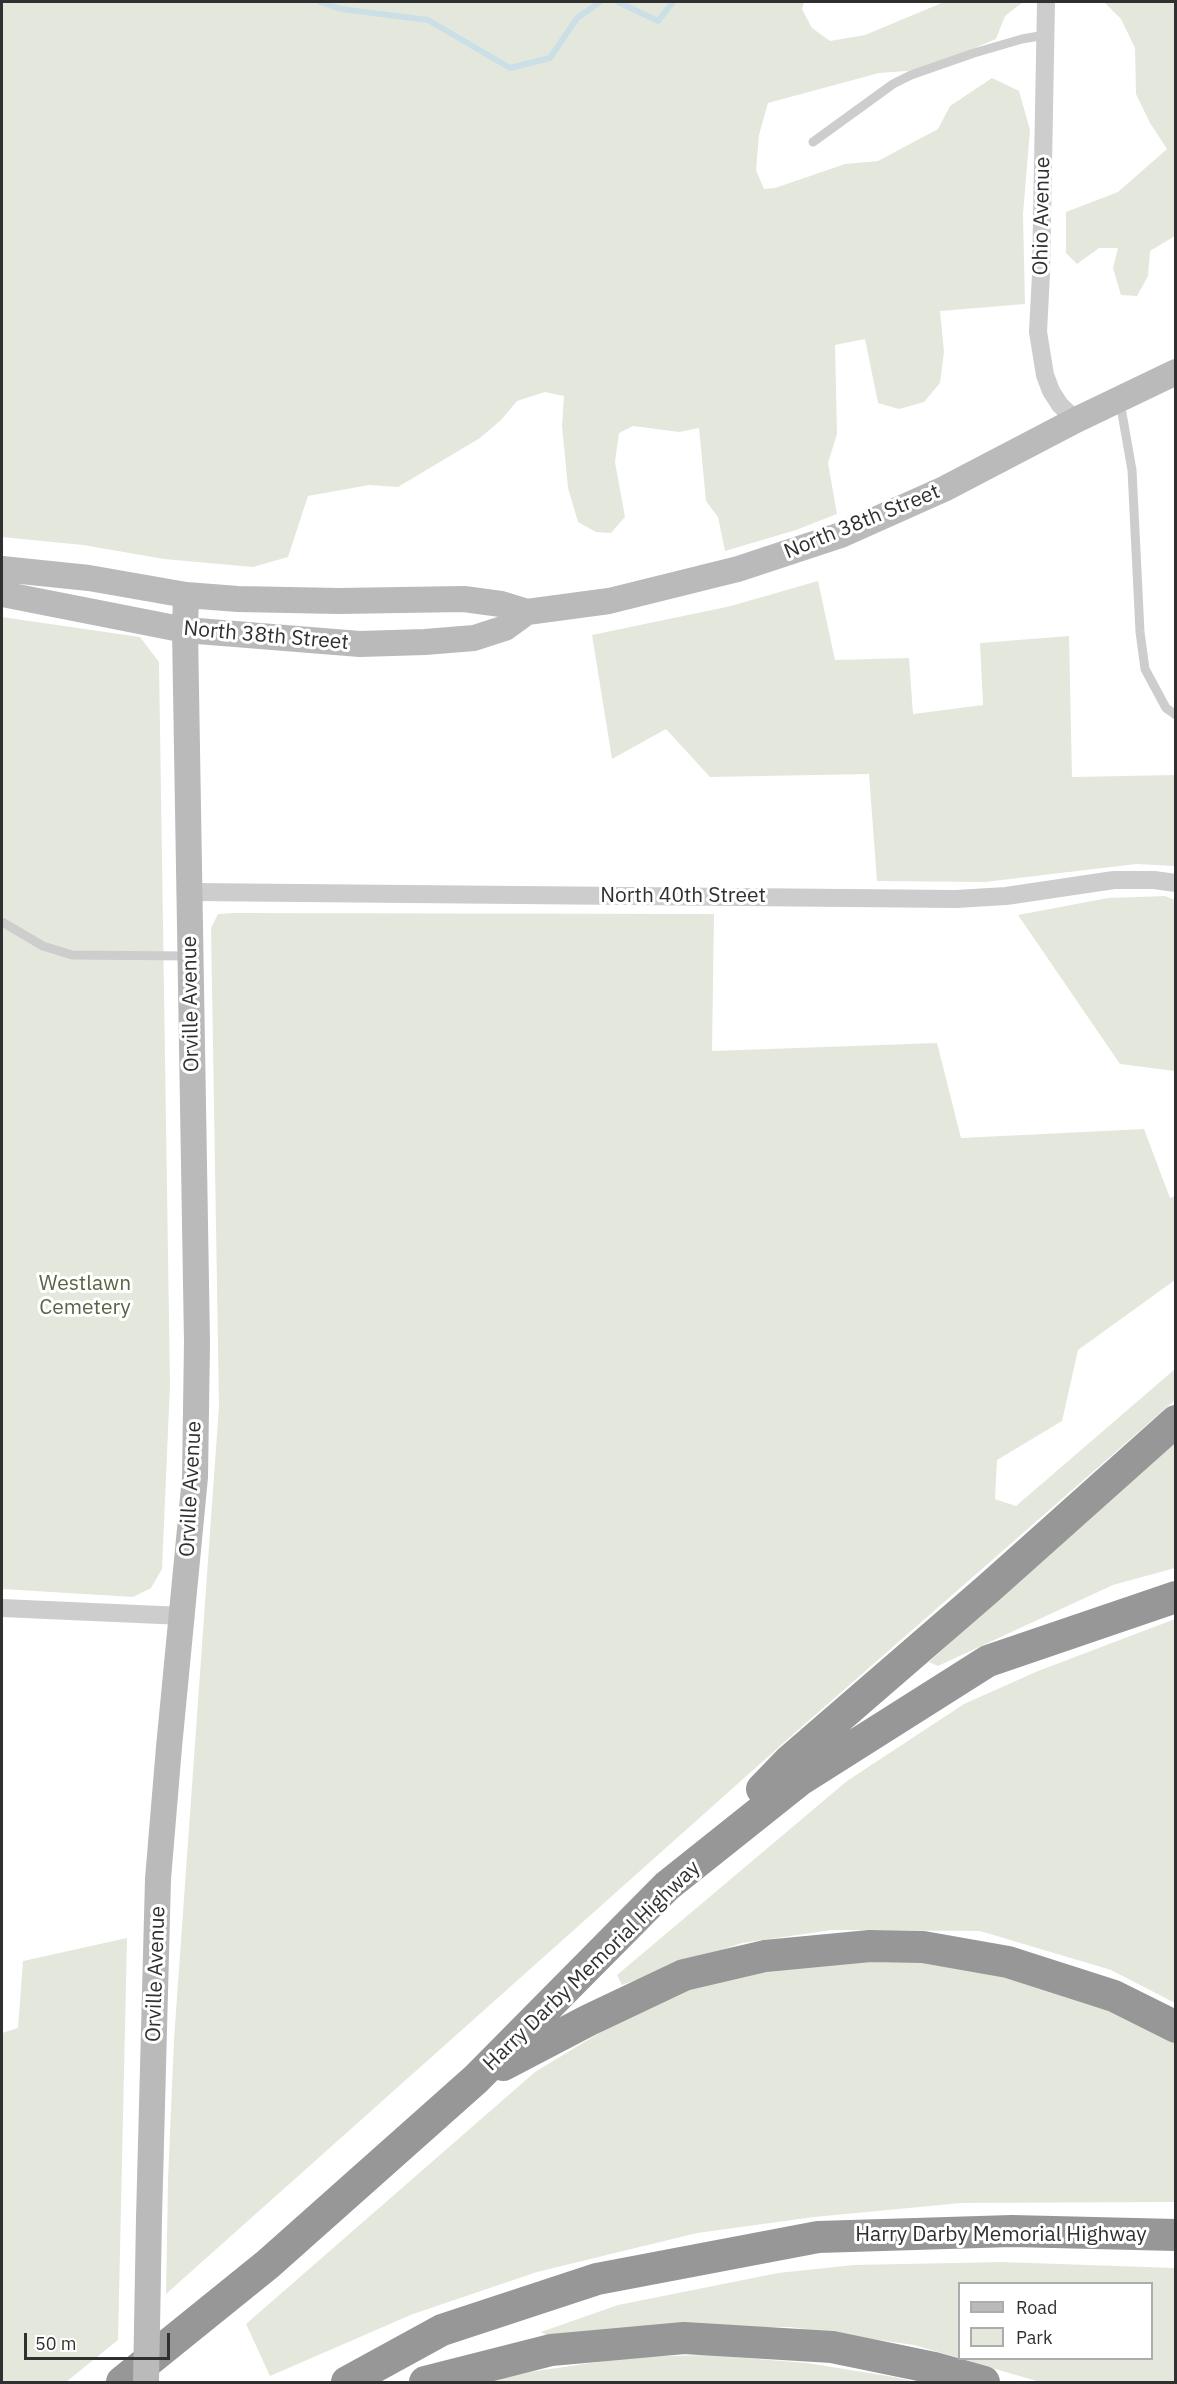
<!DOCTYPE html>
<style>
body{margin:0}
#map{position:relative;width:1177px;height:2384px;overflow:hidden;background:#fff;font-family:"IBM Plex Sans",sans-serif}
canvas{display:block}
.frame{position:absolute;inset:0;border:3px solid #303030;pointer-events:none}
.legend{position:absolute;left:958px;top:2282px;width:195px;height:78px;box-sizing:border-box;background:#fff;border:2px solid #acacac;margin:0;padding:8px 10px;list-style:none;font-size:18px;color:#303030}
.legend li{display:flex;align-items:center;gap:12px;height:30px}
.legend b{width:30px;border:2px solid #acacac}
.scale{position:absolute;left:24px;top:2333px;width:146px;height:27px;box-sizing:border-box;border:3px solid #303030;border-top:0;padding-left:8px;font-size:18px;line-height:21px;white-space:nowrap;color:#303030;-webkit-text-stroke:4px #fff;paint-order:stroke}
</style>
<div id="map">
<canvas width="1177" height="2384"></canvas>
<div class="frame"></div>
<ul class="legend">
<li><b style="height:8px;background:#bababa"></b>Road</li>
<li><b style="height:16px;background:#e4e8dc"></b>Park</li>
</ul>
<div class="scale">50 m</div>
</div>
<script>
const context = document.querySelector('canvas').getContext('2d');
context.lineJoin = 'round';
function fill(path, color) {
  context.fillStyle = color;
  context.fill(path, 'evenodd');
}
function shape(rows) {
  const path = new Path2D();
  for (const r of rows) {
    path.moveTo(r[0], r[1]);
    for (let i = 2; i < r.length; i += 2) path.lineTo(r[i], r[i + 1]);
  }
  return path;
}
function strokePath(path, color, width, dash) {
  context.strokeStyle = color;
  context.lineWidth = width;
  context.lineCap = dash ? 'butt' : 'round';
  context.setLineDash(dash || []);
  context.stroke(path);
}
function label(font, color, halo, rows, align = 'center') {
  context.font = font + ' "IBM Plex Sans",sans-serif';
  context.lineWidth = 6;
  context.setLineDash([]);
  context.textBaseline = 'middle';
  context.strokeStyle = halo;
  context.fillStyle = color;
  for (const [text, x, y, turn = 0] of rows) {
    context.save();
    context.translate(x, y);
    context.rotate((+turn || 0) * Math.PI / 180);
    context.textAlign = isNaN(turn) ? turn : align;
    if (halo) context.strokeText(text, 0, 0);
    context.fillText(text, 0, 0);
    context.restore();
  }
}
fill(shape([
 [2,2,804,2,802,9,812,28,830,41,865,35,944,2,1023,2,1005,16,996,39,944,61,920,70,879,73,768,103,759,135,756,170,764,189,775,188,845,164,878,161,938,129,950,106,992,78,1019,91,1030,130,1023,214,1025,304,940,311,944,352,940,383,924,402,899,409,878,403,865,339,835,345,837,434,828,463,837,514,796,530,725,551,718,517,706,501,699,428,679,432,633,426,619,433,615,462,625,517,611,533,596,532,578,522,568,488,562,426,564,396,545,392,517,401,501,420,480,438,398,487,369,485,308,496,288,557,253,567,164,559,83,545,2,537],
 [1104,2,1175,2,1175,236,1150,251,1148,276,1137,296,1121,295,1113,268,1118,248,1099,248,1077,264,1066,253,1066,212,1118,192,1167,149,1150,123,1136,94,1135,48,1121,19],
 [818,581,835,660,909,658,913,714,983,705,980,643,1069,636,1072,777,1175,775,1175,866,1136,864,985,882,877,881,869,774,710,777,666,729,612,759,592,635,731,606],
 [2,617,140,637,159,662,170,1385,162,1569,151,1588,133,1597,2,1589],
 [1165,896,1175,900,1175,1071,1120,1064,1018,915,1108,898],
 [234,913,714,914,712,1051,937,1043,961,1138,1144,1129,1170,1198,1175,1196,1175,1280,1078,1350,1062,1421,997,1460,995,1499,1016,1506,1175,1369,1175,1400,798,1730,166,2294,168,2180,174,2039,219,1406,211,928,218,914],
 [1175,1435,1175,1568,1113,1585,938,1666,929,1662],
 [1175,1619,1175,2003,1111,1970,980,1931,832,1930,742,1943,622,1985,617,1975,847,1781,964,1704,1038,1671],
 [127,1938,118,2340,66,2382,2,2382,2,2033,18,2028,23,1961],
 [866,1955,981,1967,1131,2015,1175,2038,1175,2202,961,2203,814,2217,697,2233,537,2272,413,2314,270,2376,246,2324,535,2072,634,2012,689,1986,769,1965],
 [1002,2262,1175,2268,1175,2382,1040,2382,961,2359,1152,2358,1152,2284,960,2284,959,2358,914,2345,790,2327,671,2327,550,2337,541,2332,618,2305,778,2273,854,2265],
 [708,2355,807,2363,894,2377,916,2382,482,2382,509,2375,632,2357]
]), '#e4e8dc');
strokePath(shape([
 [320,2,341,9,428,20,510,68,550,58,577,18,600,2],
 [618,2,658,21,673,2]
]), '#cbdfe6', 6);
strokePath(shape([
 [813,142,893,84,911,75,974,53,1022,39,1045,35],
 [1120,402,1132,470,1140,632,1145,669,1166,708,1176,715],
 [2,922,43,946,72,955,188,956]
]), '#cdcdcd', 9);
strokePath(shape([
 [1046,2,1041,274,1038,332,1045,375,1051,391,1060,405,1076,420],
 [190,892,956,899,1006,896,1114,880,1154,880,1176,883],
 [2,1608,183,1616]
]), '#cdcdcd', 18);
strokePath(shape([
 [2,569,89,578,186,595,238,599,339,601,464,599,501,604,527,612,609,601,738,569,841,535,944,489,1076,420,1176,372],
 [2,594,185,630,360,644,425,642,474,638,505,628,527,612],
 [149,2218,158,1879,169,1747,195,1477,197,1342,185,630,186,595]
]), '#bababa', 26);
strokePath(shape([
 [762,1789,789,1761,989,1588,1176,1421],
 [503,2065,589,2020,684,1975,765,1956,870,1946,923,1947,1008,1962,1114,1996,1176,2027],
 [122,2382,268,2264,476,2079,667,1886,800,1780,988,1661,1176,1597],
 [347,2382,442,2330,597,2279,818,2237,1012,2231,1176,2235],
 [425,2382,551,2350,684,2338,832,2347,934,2368,984,2382]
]), '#979797', 32);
strokePath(shape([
 [146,2382,149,2218]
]), '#bababa', 26);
label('21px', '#303030', '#fff', [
 ["Ohio Avenue",1042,216,-89],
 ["North 38th Street",862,522,-22],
 ["North 38th Street",266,636,5],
 ["North 40th Street",683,896],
 ["Orville Avenue",191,1004,-91],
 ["Orville Avenue",191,1489,-87],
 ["Harry Darby Memorial Highway",592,1966,-44],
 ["Orville Avenue",156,1974,-88],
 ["Harry Darby Memorial Highway",1001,2235]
]);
label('21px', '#576642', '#fff', [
 ["Westlawn",85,1284],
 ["Cemetery",85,1308]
]);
</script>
